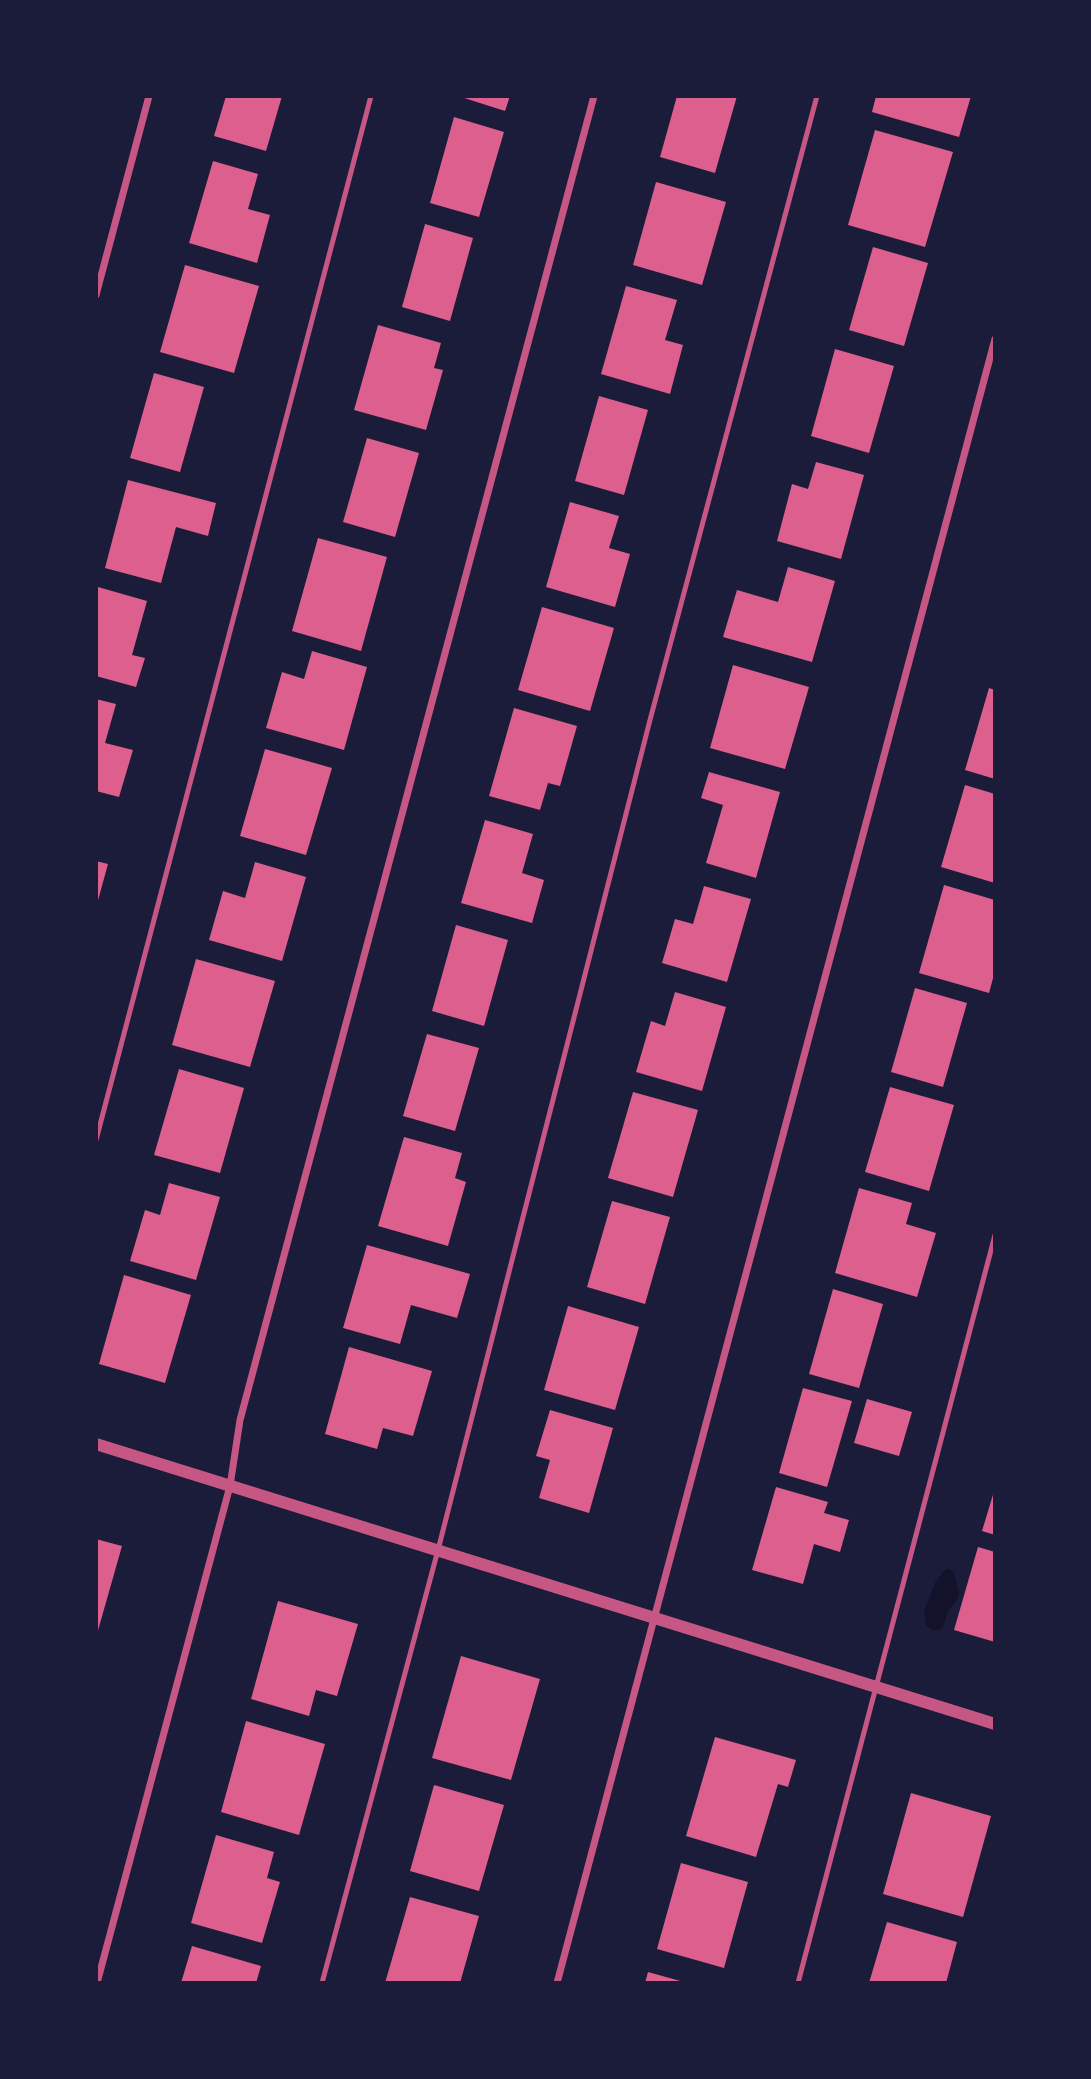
<!DOCTYPE html>
<style>
body{margin:0}
#map{position:relative;width:1091px;height:2079px;overflow:hidden;background:#1b1b3a;font-family:"Libre Baskerville",serif}
canvas{display:block}
.frame{position:absolute;inset:0;border:98px solid #1b1b3a;pointer-events:none}
</style>
<div id="map">
<canvas width="1091" height="2079"></canvas>
<div class="frame"></div>
</div>
<script>
const context = document.querySelector('canvas').getContext('2d');
context.lineJoin = 'round';
function fill(path, color) {
  context.fillStyle = color;
  context.fill(path, 'evenodd');
}
function shape(rows) {
  const path = new Path2D();
  for (const r of rows) {
    path.moveTo(r[0], r[1]);
    for (let i = 2; i < r.length; i += 2) path.lineTo(r[i], r[i + 1]);
  }
  return path;
}
function strokePath(path, color, width, dash) {
  context.strokeStyle = color;
  context.lineWidth = width;
  context.lineCap = dash ? 'butt' : 'round';
  context.setLineDash(dash || []);
  context.stroke(path);
}
fill(shape([
 [949,1569,954,1573,959,1594,957,1600,948,1611,942,1629,933,1631,926,1625,924,1611,936,1581,945,1570]
]), '#12122b');
fill(shape([
 [226,96,282,96,266,151,214,136],
 [458,96,510,96,505,111],
 [677,96,737,96,715,173,660,157],
 [876,96,971,96,959,137,872,112],
 [454,117,504,132,479,217,430,203],
 [875,130,953,152,925,247,848,225],
 [213,161,258,174,248,209,270,215,257,263,189,243],
 [656,182,726,202,702,285,633,265],
 [425,224,473,238,450,321,402,307],
 [873,247,928,263,904,346,849,330],
 [185,265,259,286,234,373,160,352],
 [626,286,677,300,665,340,683,345,670,394,601,374],
 [378,325,441,343,434,368,443,370,426,430,354,410],
 [835,349,894,366,869,453,811,436],
 [154,373,204,387,180,472,130,458],
 [599,396,648,410,624,495,575,481],
 [367,438,419,453,395,537,343,522],
 [816,462,864,475,841,559,777,541,792,484,808,489],
 [128,480,216,503,208,536,176,527,161,583,105,568],
 [570,502,619,516,609,548,630,554,615,607,546,587],
 [318,538,387,557,361,651,292,631],
 [788,567,835,581,812,662,723,637,737,590,778,602],
 [98,587,147,601,132,655,145,658,136,687,96,676],
 [542,607,614,628,590,711,518,690],
 [312,651,367,667,344,750,266,728,282,672,304,679],
 [733,665,809,687,785,769,710,748],
 [989,688,995,690,995,779,965,770],
 [96,699,116,704,105,743,133,750,119,797,96,791],
 [514,708,577,726,560,786,548,783,540,810,489,796],
 [265,749,332,768,306,855,240,836],
 [709,772,780,792,756,878,706,863,723,805,701,798],
 [965,785,995,794,995,883,941,867],
 [485,820,533,834,522,873,544,880,532,923,461,903],
 [96,861,108,864,97,904,96,904],
 [255,862,306,877,282,961,209,940,223,891,245,898],
 [944,885,995,900,995,971,989,993,919,973],
 [704,886,751,899,727,982,662,963,675,919,693,924],
 [456,925,508,940,484,1026,432,1011],
 [196,959,275,981,250,1067,172,1045],
 [915,988,967,1003,943,1087,891,1072],
 [675,992,726,1007,702,1091,636,1072,651,1021,665,1026],
 [427,1034,479,1048,455,1131,403,1116],
 [179,1069,244,1088,220,1173,154,1155],
 [890,1087,954,1105,929,1191,865,1172],
 [633,1092,698,1110,673,1197,608,1178],
 [404,1137,462,1153,455,1178,466,1182,448,1246,378,1226],
 [169,1183,220,1197,196,1280,130,1261,145,1210,160,1215],
 [859,1188,912,1203,906,1224,936,1233,917,1297,835,1273],
 [612,1201,670,1217,645,1304,587,1287],
 [367,1245,470,1274,457,1318,411,1305,400,1344,343,1328],
 [124,1275,191,1295,165,1383,99,1364],
 [833,1289,883,1304,859,1388,809,1374],
 [568,1306,639,1327,615,1410,544,1390],
 [349,1347,432,1371,413,1436,383,1428,377,1449,325,1434],
 [803,1388,852,1401,827,1487,779,1473],
 [867,1399,912,1412,899,1456,854,1443],
 [550,1410,613,1428,589,1513,539,1498,550,1460,536,1456],
 [776,1487,828,1502,824,1513,849,1520,840,1552,814,1544,803,1584,752,1570],
 [995,1488,995,1535,982,1531],
 [96,1539,122,1546,97,1634,96,1634],
 [978,1547,995,1552,995,1642,954,1630],
 [278,1601,358,1624,337,1696,316,1690,309,1716,251,1699],
 [461,1656,540,1679,511,1780,432,1758],
 [246,1721,325,1744,299,1835,221,1812],
 [715,1737,796,1760,788,1787,778,1784,756,1857,686,1836],
 [434,1785,504,1805,479,1891,410,1871],
 [911,1793,991,1816,963,1917,883,1894],
 [216,1835,274,1852,267,1878,280,1882,262,1943,191,1923],
 [681,1863,748,1882,724,1968,657,1949],
 [410,1897,479,1916,460,1983,385,1983],
 [887,1922,957,1942,946,1983,869,1983],
 [192,1946,261,1966,256,1983,181,1983],
 [648,1972,684,1982,684,1983,645,1983]
]), '#dd5f8e');
strokePath(shape([
 [96,1140,371,96],
 [322,1983,438,1550,650,720,817,96],
 [798,1983,995,1235]
]), '#c65784', 5);
strokePath(shape([
 [96,295,149,96],
 [97,1983,230,1486,240,1420,594,96],
 [557,1983,995,339]
]), '#c65784', 7);
strokePath(shape([
 [96,1444,995,1724]
]), '#c65784', 12);
</script>
